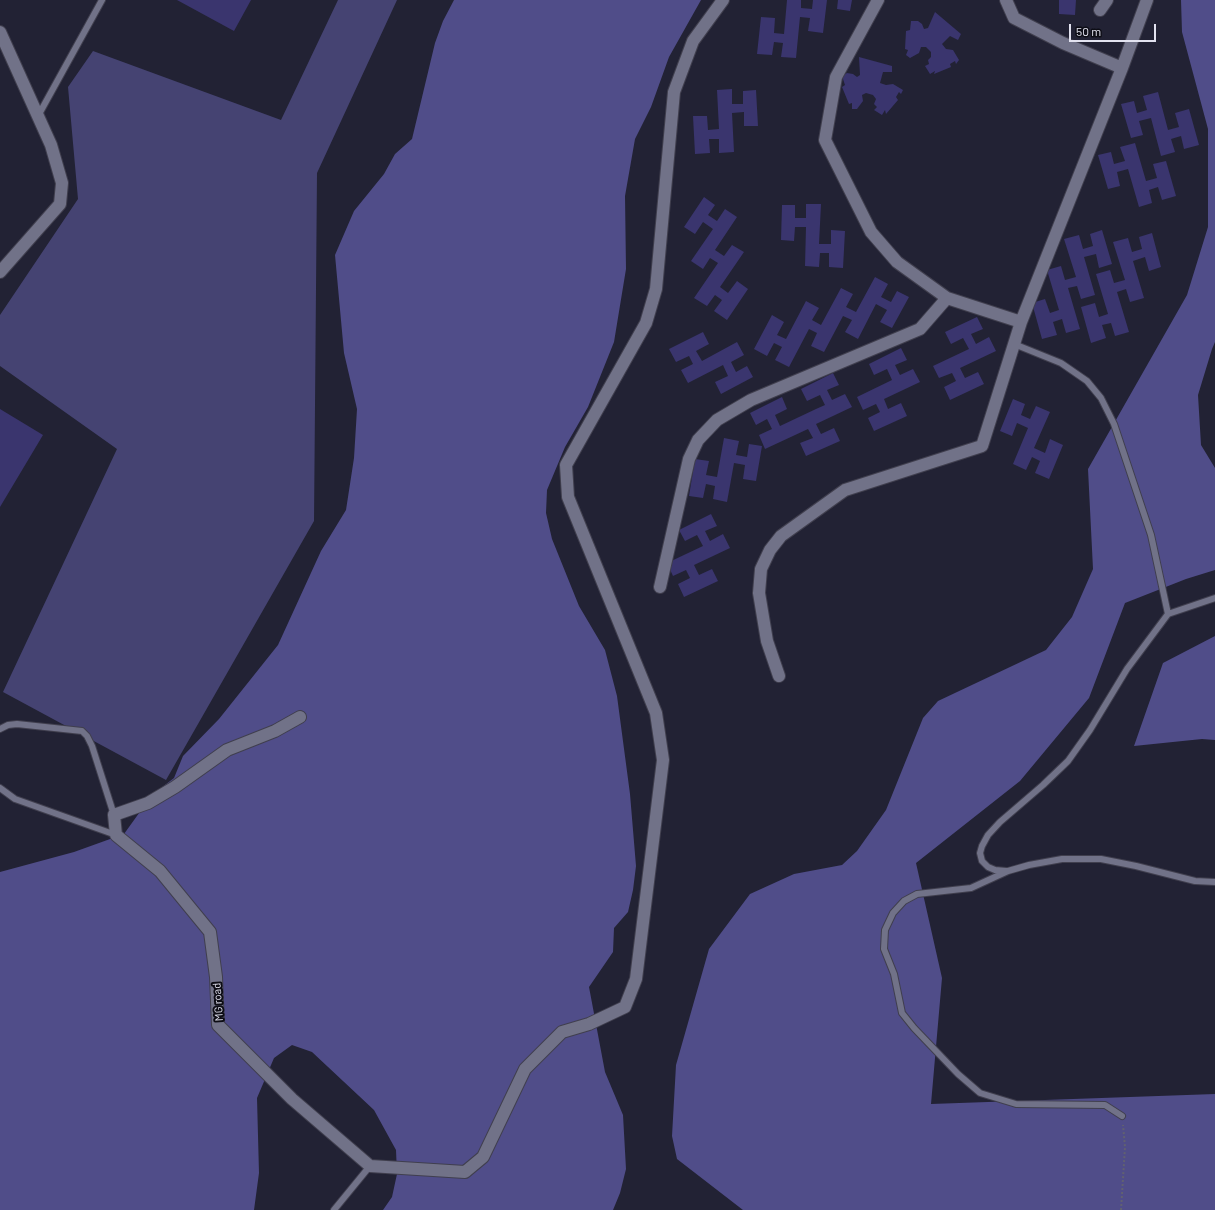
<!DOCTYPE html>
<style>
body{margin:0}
#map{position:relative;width:1215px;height:1210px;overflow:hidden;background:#222234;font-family:Barlow,sans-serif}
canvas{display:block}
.scale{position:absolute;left:1069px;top:24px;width:87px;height:18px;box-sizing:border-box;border:2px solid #e3e3f0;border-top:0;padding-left:5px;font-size:12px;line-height:14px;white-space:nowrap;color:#e3e3f0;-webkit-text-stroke:3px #0d0d15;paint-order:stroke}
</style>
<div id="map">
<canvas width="1215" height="1210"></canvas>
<div class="scale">50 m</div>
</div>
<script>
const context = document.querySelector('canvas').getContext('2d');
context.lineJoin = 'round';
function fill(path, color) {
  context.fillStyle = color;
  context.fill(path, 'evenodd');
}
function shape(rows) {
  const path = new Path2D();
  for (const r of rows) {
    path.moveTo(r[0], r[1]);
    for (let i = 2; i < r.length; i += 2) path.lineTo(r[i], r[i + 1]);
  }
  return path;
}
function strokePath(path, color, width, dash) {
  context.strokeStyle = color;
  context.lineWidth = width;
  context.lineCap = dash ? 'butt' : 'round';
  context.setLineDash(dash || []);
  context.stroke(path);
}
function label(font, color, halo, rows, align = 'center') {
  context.font = font + ' Barlow,sans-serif';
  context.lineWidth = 4;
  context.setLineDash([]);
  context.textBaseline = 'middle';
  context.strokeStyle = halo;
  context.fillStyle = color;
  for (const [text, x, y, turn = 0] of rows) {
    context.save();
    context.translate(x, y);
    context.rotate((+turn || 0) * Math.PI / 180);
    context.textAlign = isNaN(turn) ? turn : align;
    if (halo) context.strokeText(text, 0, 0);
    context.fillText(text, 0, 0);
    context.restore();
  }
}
fill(shape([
 [338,0,397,0,317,173,314,521,166,780,3,692,117,449,0,366,0,315,78,199,68,87,93,51,281,120]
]), '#454372');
fill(shape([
 [454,0,701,0,669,57,651,107,635,139,625,196,626,269,614,342,588,407,565,447,547,490,546,513,552,539,579,606,605,650,617,696,630,794,636,866,633,890,628,912,614,928,613,952,589,987,605,1072,623,1115,626,1169,620,1193,613,1210,383,1210,392,1197,397,1174,396,1150,374,1110,312,1052,292,1045,274,1058,257,1098,259,1173,254,1210,0,1210,0,872,74,852,124,834,152,795,174,778,183,756,219,719,278,645,321,551,346,510,354,458,357,409,344,353,335,255,354,211,384,174,395,154,412,139,435,43,443,21],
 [1181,0,1215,0,1215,342,1212,349,1198,395,1201,445,1215,468,1215,570,1186,579,1125,603,1089,698,1020,781,916,863,942,978,931,1104,1215,1094,1215,1210,743,1210,677,1159,672,1136,676,1065,709,949,750,894,794,874,842,865,857,851,886,810,923,718,938,701,1046,650,1072,617,1093,569,1088,469,1187,295,1208,227,1208,129,1182,32],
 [1215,636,1215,740,1202,739,1134,746,1163,663]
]), '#504d89');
fill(shape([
 [177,0,251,0,234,31],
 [787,0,801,0,801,8,812,9,813,0,827,0,823,33,808,31,810,18,800,17,796,58,781,57,783,43,774,42,772,55,757,54,761,17,775,18,774,33,784,34],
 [838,0,852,0,850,11,837,9],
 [1059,0,1076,0,1075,15,1059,14],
 [935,12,961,34,958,40,950,36,942,44,946,49,953,50,959,60,956,64,955,61,950,64,951,67,934,74,935,71,930,74,925,66,929,64,928,60,931,57,931,52,926,47,921,47,919,53,910,58,906,55,908,50,905,49,906,31,910,30,911,21,918,21,922,24,924,29,928,28],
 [859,57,892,66,892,72,883,72,880,83,886,85,893,84,903,90,901,94,899,92,896,97,898,100,886,114,885,110,882,115,874,110,877,107,874,104,876,99,873,95,866,93,862,95,863,101,857,109,852,109,852,103,849,104,842,87,845,85,842,76,847,73,853,74,857,77,860,75],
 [732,89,732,104,743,104,743,91,756,90,758,126,744,126,744,112,732,113,734,152,719,153,719,139,709,139,710,153,695,154,693,116,707,116,708,130,719,129,717,90],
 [1158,92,1168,130,1179,127,1175,113,1189,109,1199,145,1184,149,1181,136,1171,139,1175,152,1161,156,1151,118,1139,121,1143,135,1131,138,1121,104,1134,101,1137,113,1147,110,1143,96],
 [1135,143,1146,181,1157,178,1153,164,1166,161,1176,196,1162,200,1158,187,1149,190,1152,203,1139,207,1128,169,1117,172,1120,186,1108,189,1098,155,1111,152,1114,164,1125,161,1120,147],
 [704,197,715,205,708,215,717,221,725,209,737,217,715,250,724,256,732,245,744,252,720,287,728,293,737,281,748,289,727,320,714,311,722,300,715,295,707,306,694,298,718,263,710,258,703,269,691,261,713,229,703,222,695,234,684,227],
 [806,204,821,204,819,244,831,244,831,230,845,231,843,268,829,267,829,253,820,253,819,267,805,266,806,227,795,227,794,241,781,240,782,205,795,205,795,218,806,218],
 [1102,230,1112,264,1099,268,1096,254,1084,257,1095,295,1081,299,1077,286,1068,288,1080,329,1066,333,1062,319,1053,322,1057,335,1042,339,1032,303,1045,299,1050,313,1059,310,1047,270,1061,266,1065,280,1076,277,1064,239,1079,235,1083,249,1093,246,1090,234],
 [1152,233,1161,267,1149,271,1145,257,1133,261,1144,298,1130,302,1126,289,1117,292,1129,332,1115,336,1111,323,1102,325,1106,338,1091,343,1081,307,1095,303,1099,317,1108,314,1096,274,1110,270,1114,283,1125,280,1113,242,1128,238,1132,252,1142,249,1139,237],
 [875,277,888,284,881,297,891,302,897,291,909,297,892,328,880,322,887,310,876,304,858,339,845,332,852,320,843,316,824,352,811,346,817,333,809,329,789,367,775,360,782,347,774,343,767,356,754,349,772,315,784,322,777,335,786,339,806,301,819,308,812,320,821,325,841,288,853,294,846,307,856,312],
 [977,317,983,329,971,334,976,344,989,337,996,351,960,368,965,378,978,372,984,384,950,400,944,387,956,381,952,373,939,378,933,366,969,349,963,338,951,344,945,332],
 [703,332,709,344,696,351,702,361,737,342,744,355,731,362,736,372,747,366,753,377,721,394,715,382,728,376,723,365,688,383,681,370,693,364,689,356,676,362,669,349],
 [901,348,907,360,895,365,900,375,913,369,920,382,884,399,888,409,901,403,907,416,874,431,868,418,880,412,876,404,863,410,857,397,892,380,887,369,874,375,869,364],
 [833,373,839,385,827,390,832,400,845,394,852,407,816,424,821,434,834,428,840,441,806,456,800,443,813,438,808,429,765,449,759,435,772,429,767,419,756,425,750,413,782,397,787,409,775,415,780,426,816,409,825,405,820,395,807,401,801,389],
 [1013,399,1025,404,1021,415,1030,419,1036,406,1050,412,1034,448,1045,453,1050,439,1063,445,1049,479,1035,473,1040,461,1032,457,1026,470,1013,464,1028,428,1017,423,1012,436,1000,431],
 [0,409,43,435,0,507],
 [724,438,739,441,736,455,747,457,749,444,762,446,756,481,743,479,745,465,734,463,727,502,713,499,715,486,706,484,703,498,689,496,695,459,709,461,706,475,717,477],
 [711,514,717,526,705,531,710,541,723,534,730,548,694,565,699,575,712,569,718,581,684,597,678,584,690,578,686,570,673,576,667,563,703,546,697,535,685,541,679,530]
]), '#3a356e');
const lane = shape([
 [38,116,102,0],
 [1014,344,1061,363,1087,381,1101,398,1114,424,1151,535,1168,614],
 [0,729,8,725,17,724,82,731,87,736,92,746,114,815],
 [0,788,15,799,116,835],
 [1006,871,995,870,988,867,982,861,980,853,982,846,988,835,1000,822,1043,785,1068,761,1090,730,1127,669,1168,614,1215,598],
 [1122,1116,1105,1105,1016,1104,980,1093,958,1074,914,1028,902,1013,894,974,884,949,885,930,893,913,904,901,917,894,971,888,1008,871,1029,865,1062,859,1101,859,1136,866,1195,881,1215,882],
 [334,1210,370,1166]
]);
const street = shape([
 [878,0,836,77,825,140,871,232,897,262,947,298,1021,322],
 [1006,0,1014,18,1063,43,1122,68],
 [1100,10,1107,0],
 [0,32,51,145,62,183,60,204,0,272],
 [660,587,689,459,698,440,717,420,751,400,920,329,947,298],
 [779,676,767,641,759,593,761,569,770,550,781,536,845,490,982,446,1021,322,1122,68,1147,0],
 [300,717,275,731,227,750,175,787,148,803,114,815,116,835,160,871,210,932,216,977,218,1025,292,1099,370,1166,465,1172,483,1157,525,1069,562,1032,589,1024,625,1007,636,979,663,760,656,713,568,497,566,465,646,323,656,289,674,92,693,41,723,0]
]);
strokePath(lane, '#403f4e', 8);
strokePath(street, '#403f4e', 14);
strokePath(shape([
 [1121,1210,1125,1147,1123,1125]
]), '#616171', 2, [2, 2]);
strokePath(lane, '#717288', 6);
strokePath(street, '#717288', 12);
label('11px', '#e3e3f0', '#0d0d15', [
 ["MG road",218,1002,-94]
]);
</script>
